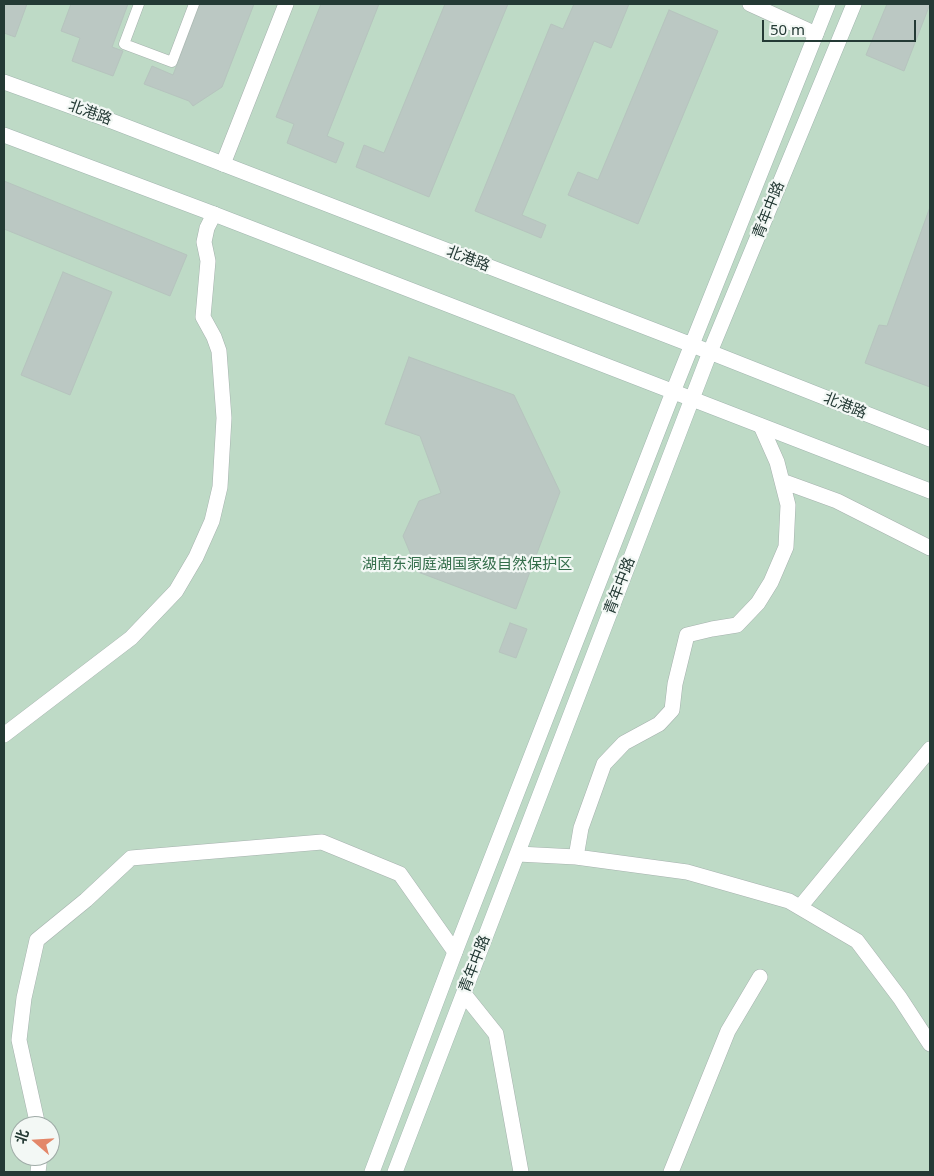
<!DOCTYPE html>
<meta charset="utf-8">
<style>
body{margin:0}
#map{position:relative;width:934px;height:1176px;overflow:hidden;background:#e3ebe7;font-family:"Noto Sans","Noto Sans SC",sans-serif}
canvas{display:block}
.frame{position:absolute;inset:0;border:5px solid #243a35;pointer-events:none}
.north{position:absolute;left:10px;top:1116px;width:50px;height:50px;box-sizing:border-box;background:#f3f8f5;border:1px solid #a0aca8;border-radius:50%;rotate:289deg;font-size:14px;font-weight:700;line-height:20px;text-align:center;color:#243a35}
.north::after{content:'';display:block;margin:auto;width:18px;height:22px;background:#e38769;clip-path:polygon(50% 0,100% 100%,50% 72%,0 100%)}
.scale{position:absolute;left:762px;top:20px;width:154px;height:22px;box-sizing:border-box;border:2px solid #243a35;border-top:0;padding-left:6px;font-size:15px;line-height:18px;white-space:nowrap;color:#243a35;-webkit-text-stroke:4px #f3f8f5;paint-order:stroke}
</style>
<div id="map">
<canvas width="934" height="1176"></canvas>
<div class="frame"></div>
<div class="north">北</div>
<div class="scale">50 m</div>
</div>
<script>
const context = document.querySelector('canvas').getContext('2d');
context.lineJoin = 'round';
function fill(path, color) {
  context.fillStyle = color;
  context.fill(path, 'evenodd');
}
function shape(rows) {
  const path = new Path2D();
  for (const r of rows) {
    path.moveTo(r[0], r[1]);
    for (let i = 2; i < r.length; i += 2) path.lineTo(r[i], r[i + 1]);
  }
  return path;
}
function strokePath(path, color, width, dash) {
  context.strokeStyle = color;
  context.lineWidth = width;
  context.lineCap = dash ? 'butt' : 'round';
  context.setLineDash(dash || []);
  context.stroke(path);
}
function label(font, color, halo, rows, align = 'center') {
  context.font = font + ' "Noto Sans","Noto Sans SC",sans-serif';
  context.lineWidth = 4.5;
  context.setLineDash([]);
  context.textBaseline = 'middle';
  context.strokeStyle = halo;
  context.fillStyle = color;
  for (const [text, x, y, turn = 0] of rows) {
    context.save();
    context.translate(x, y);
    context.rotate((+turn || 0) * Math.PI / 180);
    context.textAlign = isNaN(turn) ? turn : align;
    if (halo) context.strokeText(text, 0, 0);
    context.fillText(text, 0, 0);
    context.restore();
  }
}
fill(shape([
 [4,4,930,4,930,1172,4,1172],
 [20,1126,50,1126,50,1156,20,1156]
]), '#bedac6');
const building = shape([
 [4,4,27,4,15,37,4,33,4,4],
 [71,4,128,4,112,47,123,51,113,76,72,61,80,38,61,31,71,4],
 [200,4,254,4,222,87,193,106,189,101,144,84,152,66,173,75,200,4],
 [321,4,379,4,327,136,344,143,336,163,287,143,294,124,276,117,321,4],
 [445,4,508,4,429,197,356,167,364,145,384,153,445,4],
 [574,4,629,4,611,48,594,41,522,215,546,225,541,238,475,211,551,24,563,29,574,4],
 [887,4,930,4,904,71,866,55,887,4],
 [669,10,718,31,638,224,568,195,578,172,598,180,669,10],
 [4,181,187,255,170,296,4,229,4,181],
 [930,207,930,387,865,363,879,325,887,326,930,207],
 [63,272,112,292,70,395,21,375,63,272],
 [409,357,514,395,560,492,516,609,418,572,403,536,419,501,441,493,420,436,385,424,409,357],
 [510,623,527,629,516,658,499,652,510,623]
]);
fill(building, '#bbc8c3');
strokePath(building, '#b6c4be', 1);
const lane = shape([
 [139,4,124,44,172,62,194,4]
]);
const street = shape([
 [750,4,816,34],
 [223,164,286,4],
 [782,481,837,501,930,548],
 [4,735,131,638,176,591,196,557,212,521,220,487,224,418,219,351,214,337,203,317,208,261,204,242,207,228,214,214],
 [518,854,576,857,687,872,789,901,857,941,900,998,930,1044],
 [576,857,581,828,604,764,624,743,659,724,672,710,675,684,687,635,712,629,737,625,758,603,771,582,786,547,788,505,777,462,761,426],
 [800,907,930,749],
 [464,994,496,1034,521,1172],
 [38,1126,19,1040,24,998,37,940,86,900,131,858,322,842,400,874,455,952],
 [38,1172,40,1156],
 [671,1172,728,1031,760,977]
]);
const secondary = shape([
 [4,82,109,120,692,345,930,439],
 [4,135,214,214,930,491],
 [372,1172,455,952,673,392,828,4],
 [395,1172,710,352,854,4]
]);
strokePath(lane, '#a6b2ae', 11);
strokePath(street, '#a6b2ae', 16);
strokePath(secondary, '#a2b6af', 16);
strokePath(lane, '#fff', 10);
strokePath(street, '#fff', 15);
strokePath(secondary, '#fff', 15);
label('15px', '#243a35', '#f3f8f5', [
 ["北港路",90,113,20],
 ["青年中路",769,210,-68],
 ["北港路",468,259,21],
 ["北港路",845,406,22],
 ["青年中路",620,586,-69],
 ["青年中路",475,964,-69]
]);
label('15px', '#336d4a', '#f3f8f5', [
 ["湖南东洞庭湖国家级自然保护区",467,565]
]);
</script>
